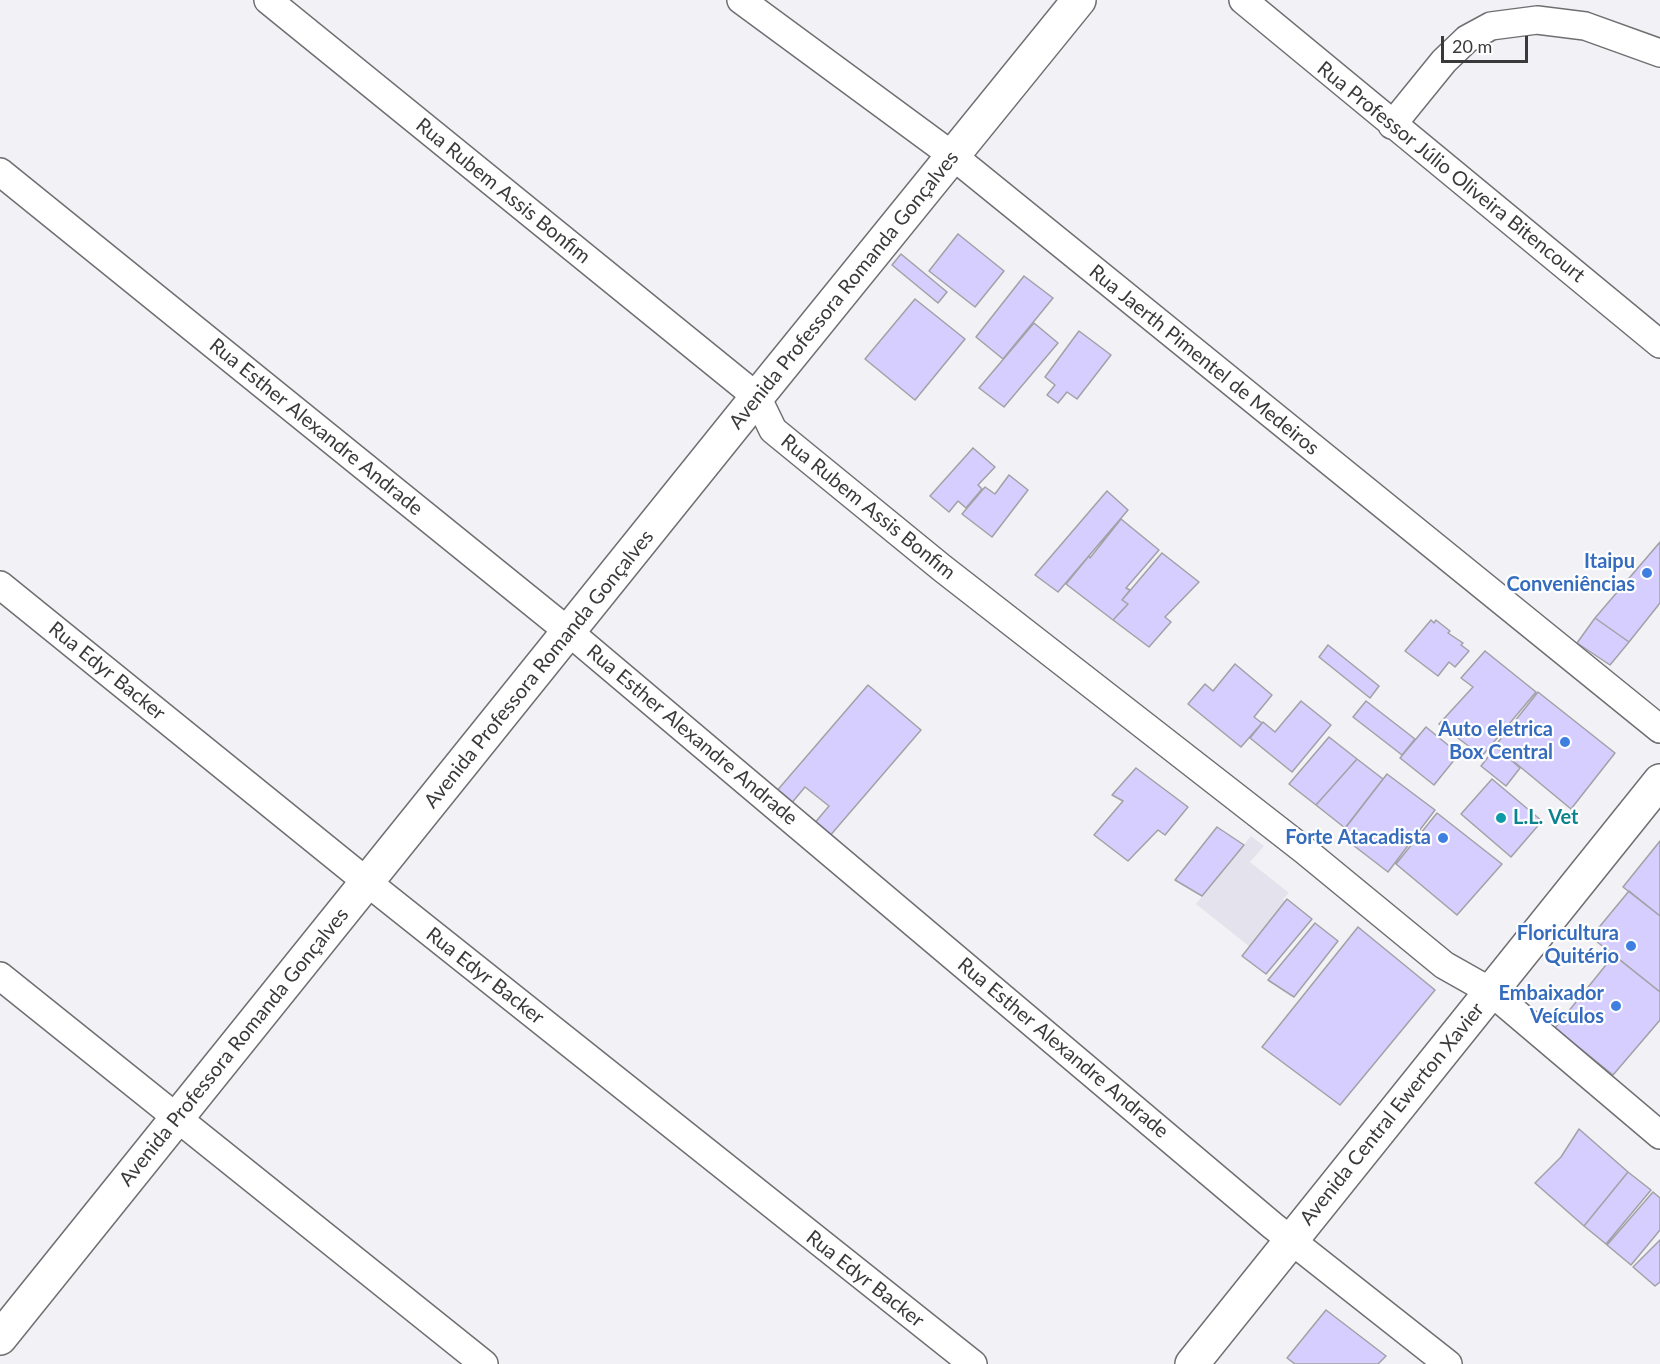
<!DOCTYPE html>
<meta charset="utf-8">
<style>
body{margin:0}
#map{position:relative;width:1660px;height:1364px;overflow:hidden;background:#f2f1f5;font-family:Lato,sans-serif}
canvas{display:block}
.scale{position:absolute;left:1441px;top:36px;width:87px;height:27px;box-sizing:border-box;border:3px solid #3a3a3b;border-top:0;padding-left:8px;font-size:18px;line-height:21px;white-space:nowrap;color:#3a3a3b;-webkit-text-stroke:4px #fff;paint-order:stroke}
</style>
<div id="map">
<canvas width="1660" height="1364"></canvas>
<div class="scale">20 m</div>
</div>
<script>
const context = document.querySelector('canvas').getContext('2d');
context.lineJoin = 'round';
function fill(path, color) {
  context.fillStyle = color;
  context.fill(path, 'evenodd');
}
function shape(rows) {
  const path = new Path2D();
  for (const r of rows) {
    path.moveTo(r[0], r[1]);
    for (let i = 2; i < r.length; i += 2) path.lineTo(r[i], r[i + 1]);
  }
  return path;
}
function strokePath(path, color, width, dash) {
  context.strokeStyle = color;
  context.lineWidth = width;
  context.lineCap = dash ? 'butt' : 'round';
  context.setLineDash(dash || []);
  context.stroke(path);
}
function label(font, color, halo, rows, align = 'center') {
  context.font = font + ' Lato,sans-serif';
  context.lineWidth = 4.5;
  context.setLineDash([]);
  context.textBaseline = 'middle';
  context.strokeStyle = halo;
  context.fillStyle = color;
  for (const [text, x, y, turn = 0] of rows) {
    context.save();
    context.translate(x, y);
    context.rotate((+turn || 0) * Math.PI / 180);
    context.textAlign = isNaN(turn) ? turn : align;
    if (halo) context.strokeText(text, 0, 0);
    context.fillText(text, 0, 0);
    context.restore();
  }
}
fill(shape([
 [1251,836,1264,846,1250,862,1289,893,1283,899,1285,901,1250,947,1196,904]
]), '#e3e2ed');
const building = shape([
 [958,234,1004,271,975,307,929,271,958,234],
 [901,254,947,292,938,303,892,265,901,254],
 [1024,276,1053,298,1003,359,976,337,1024,276],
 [915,299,965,339,915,400,865,359,915,299],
 [1034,323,1058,343,1004,407,979,388,1034,323],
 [1079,331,1111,355,1077,399,1067,392,1058,403,1047,395,1055,385,1045,377,1079,331],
 [973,448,995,467,978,485,982,489,966,508,958,501,949,512,930,496,973,448],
 [1009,475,1028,490,992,537,962,514,985,487,995,494,1009,475],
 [1107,491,1128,510,1058,592,1035,575,1107,491],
 [1121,519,1159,550,1126,588,1130,590,1122,600,1128,604,1113,620,1066,584,1089,556,1090,558,1121,519],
 [1660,542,1660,603,1629,642,1595,618,1660,542],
 [1162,553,1199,582,1165,617,1171,622,1149,647,1113,620,1128,604,1122,600,1162,553],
 [1595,618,1629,642,1610,665,1577,643,1595,618],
 [1431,620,1434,623,1436,620,1450,631,1448,633,1463,643,1461,645,1469,651,1455,667,1449,662,1438,676,1405,651,1431,620],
 [1328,645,1379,686,1370,698,1319,657,1328,645],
 [1485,651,1536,692,1482,756,1439,724,1473,687,1461,678,1485,651],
 [1235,664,1272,695,1254,717,1262,723,1241,747,1188,704,1205,684,1213,691,1235,664],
 [868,685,921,730,828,838,813,825,829,806,805,787,790,805,775,793,868,685],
 [1538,692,1615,753,1571,809,1495,746,1538,692],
 [1301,701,1331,725,1292,772,1250,738,1263,722,1275,732,1301,701],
 [1366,701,1415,739,1402,755,1353,717,1366,701],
 [1426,727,1459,754,1434,785,1400,758,1426,727],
 [1329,737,1357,759,1316,805,1289,784,1329,737],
 [1496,747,1520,768,1506,786,1481,766,1496,747],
 [1357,759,1383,779,1345,828,1316,805,1357,759],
 [1136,768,1188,807,1165,835,1158,830,1128,861,1094,835,1123,801,1112,795,1136,768],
 [1387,774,1435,810,1388,872,1340,835,1387,774],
 [1492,779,1542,821,1511,857,1461,814,1492,779],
 [1437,813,1502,864,1457,915,1396,864,1437,813],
 [1217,827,1244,845,1202,896,1175,880,1217,827],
 [1660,841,1660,916,1623,887,1660,841],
 [1629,891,1660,916,1660,992,1591,937,1629,891],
 [1287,899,1312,919,1266,974,1242,956,1287,899],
 [1315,923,1338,941,1294,997,1268,980,1315,923],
 [1358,927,1435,990,1340,1105,1262,1047,1358,927],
 [1614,955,1660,992,1660,1020,1613,1075,1555,1028,1614,955],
 [1579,1129,1628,1172,1584,1226,1535,1183,1561,1157,1579,1129],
 [1628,1172,1651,1190,1606,1244,1584,1226,1628,1172],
 [1653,1192,1660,1198,1660,1230,1631,1265,1607,1245,1653,1192],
 [1660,1240,1660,1282,1655,1286,1633,1267,1660,1240],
 [1326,1310,1386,1356,1378,1364,1295,1364,1287,1358,1326,1310]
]);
fill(building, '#d5cefe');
strokePath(building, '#a2a1a5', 1.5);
const minor = shape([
 [268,0,757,397,773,430,942,568,1304,850,1444,965,1490,991,1660,1135],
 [741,0,953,156,1660,729],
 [1243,0,1660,344],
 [1392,125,1444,61,1467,39,1491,26,1537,20,1585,26,1660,53],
 [0,172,569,632,1273,1226,1448,1364],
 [0,585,367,882,973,1364],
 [0,976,484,1364]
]);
const tertiary = shape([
 [0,1338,757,397,1079,0]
]);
const secondary = shape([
 [1192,1364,1660,781]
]);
strokePath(minor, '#6f6f72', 30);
strokePath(tertiary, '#6f6f72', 36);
strokePath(secondary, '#6f6f72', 36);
strokePath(minor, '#fff', 27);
strokePath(tertiary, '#fff', 33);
strokePath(secondary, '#fff', 33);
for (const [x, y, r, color] of [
 [1647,573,6,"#3f7fe0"],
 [1565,742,6,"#3f7fe0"],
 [1501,818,6,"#0f9aa8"],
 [1443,838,6,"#3f7fe0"],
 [1631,946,6,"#3f7fe0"],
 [1616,1006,6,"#3f7fe0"]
]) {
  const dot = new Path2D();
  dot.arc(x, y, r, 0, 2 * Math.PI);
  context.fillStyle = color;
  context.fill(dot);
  strokePath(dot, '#fff', 2);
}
label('20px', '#3a3a3b', '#fff', [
 ["Rua Professor Júlio Oliveira Bitencourt",1451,172,39],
 ["Rua Rubem Assis Bonfim",503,191,39],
 ["Avenida Professora Romanda Gonçalves",844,290,-51],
 ["Rua Jaerth Pimentel de Medeiros",1204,360,39],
 ["Rua Esther Alexandre Andrade",316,427,39],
 ["Rua Rubem Assis Bonfim",868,507,39],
 ["Avenida Professora Romanda Gonçalves",539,669,-51],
 ["Rua Edyr Backer",107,671,39],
 ["Rua Esther Alexandre Andrade",692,735,40],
 ["Rua Edyr Backer",485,976,38],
 ["Avenida Professora Romanda Gonçalves",234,1047,-51],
 ["Rua Esther Alexandre Andrade",1063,1048,40],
 ["Avenida Central Ewerton Xavier",1392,1114,-51],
 ["Rua Edyr Backer",865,1279,38]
]);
label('bold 20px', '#366cbe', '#fff', [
 ["Itaipu",1635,562],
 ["Conveniências",1635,585],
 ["Auto eletrica",1553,730],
 ["Box Central",1553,753],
 ["Forte Atacadista",1431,838],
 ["Floricultura",1619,934],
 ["Quitério",1619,957],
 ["Embaixador",1604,994],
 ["Veículos",1604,1017]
], 'right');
label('bold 20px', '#0d838f', '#fff', [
 ["L.L. Vet",1513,818]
], 'left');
</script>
